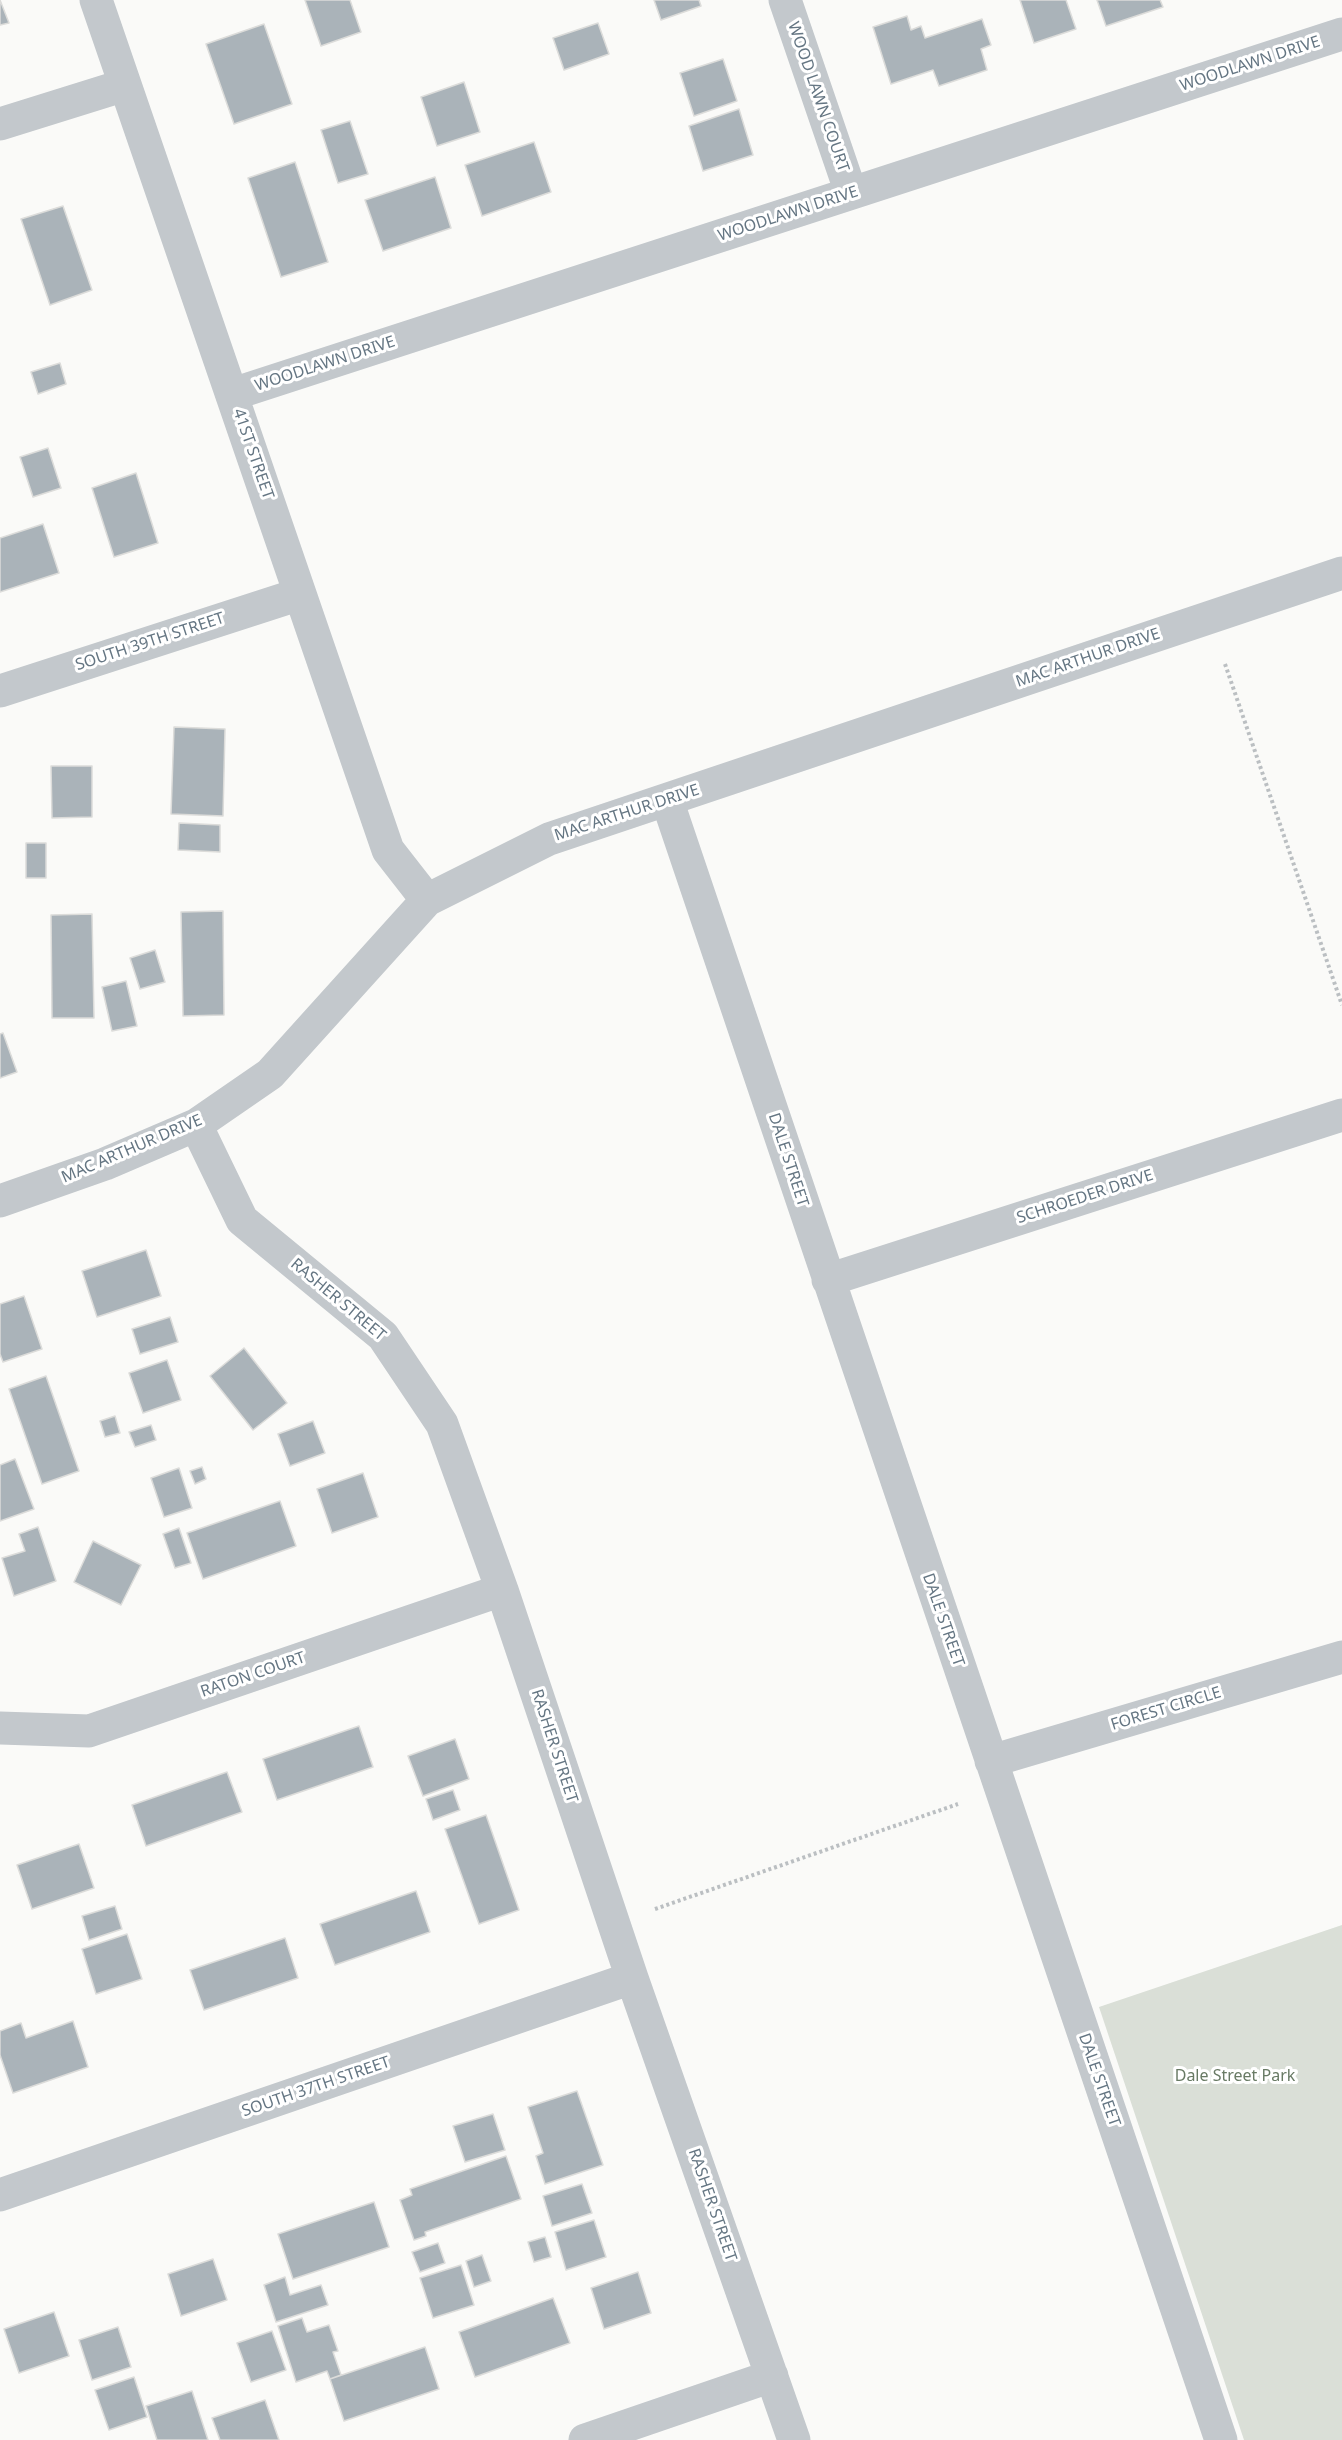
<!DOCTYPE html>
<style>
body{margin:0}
canvas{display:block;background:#fafaf8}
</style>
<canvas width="1342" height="2440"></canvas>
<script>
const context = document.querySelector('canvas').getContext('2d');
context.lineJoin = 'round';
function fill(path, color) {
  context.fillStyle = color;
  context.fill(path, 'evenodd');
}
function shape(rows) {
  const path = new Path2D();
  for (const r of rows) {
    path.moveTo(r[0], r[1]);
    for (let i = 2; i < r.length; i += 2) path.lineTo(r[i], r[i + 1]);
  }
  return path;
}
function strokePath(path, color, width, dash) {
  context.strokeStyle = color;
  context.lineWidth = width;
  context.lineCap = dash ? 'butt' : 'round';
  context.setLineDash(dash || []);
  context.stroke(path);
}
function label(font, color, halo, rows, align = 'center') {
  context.font = font + ' "Noto Sans",sans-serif';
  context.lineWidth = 6;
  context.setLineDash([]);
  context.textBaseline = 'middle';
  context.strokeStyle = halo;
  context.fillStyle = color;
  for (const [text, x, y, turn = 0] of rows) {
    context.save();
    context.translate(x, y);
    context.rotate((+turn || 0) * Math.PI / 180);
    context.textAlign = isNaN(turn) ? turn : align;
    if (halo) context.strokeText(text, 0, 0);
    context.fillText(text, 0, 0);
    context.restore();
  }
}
fill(shape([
 [1342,1925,1342,2440,1244,2440,1099,2007]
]), '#dadfd7');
const building = shape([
 [0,0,9,23,0,25,0,0],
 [305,0,350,0,361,32,321,46,305,0],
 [654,0,699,0,701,6,661,20,654,0],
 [1020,0,1066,0,1076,29,1034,43,1020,0],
 [1097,0,1160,0,1163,7,1106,26,1097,0],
 [907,16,911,30,921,26,925,38,982,19,991,45,981,49,987,70,939,86,933,70,891,84,873,27,907,16],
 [598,23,609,54,564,70,553,38,598,23],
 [264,24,292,104,234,124,206,44,264,24],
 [723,59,737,101,694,116,680,73,723,59],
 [464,82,480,132,437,146,421,97,464,82],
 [739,109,753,155,703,171,689,126,739,109],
 [350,121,368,174,338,183,321,130,350,121],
 [534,142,551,192,482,216,465,165,534,142],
 [295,162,328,262,281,277,248,178,295,162],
 [435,177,451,228,383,251,365,200,435,177],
 [63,206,92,290,50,305,21,219,63,206],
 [60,363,66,384,38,394,31,372,60,363],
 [48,448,61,488,33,497,20,457,48,448],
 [136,473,158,543,114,557,92,488,136,473],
 [43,524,59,573,0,592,0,538,43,524],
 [174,727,225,729,223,816,171,814,174,727],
 [51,766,92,766,92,817,52,818,51,766],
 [179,823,220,825,220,852,178,850,179,823],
 [26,843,46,843,46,878,26,878,26,843],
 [223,911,224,1015,183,1016,181,912,223,911],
 [92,914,94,1018,52,1018,51,915,92,914],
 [155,950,165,982,140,989,130,958,155,950],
 [126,981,137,1026,112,1031,102,987,126,981],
 [3,1033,17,1072,0,1078,0,1034,3,1033],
 [146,1250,161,1296,97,1317,82,1271,146,1250],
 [24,1296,42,1349,3,1362,0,1354,0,1304,24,1296],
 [170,1317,178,1342,140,1354,132,1329,170,1317],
 [244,1348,287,1403,253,1430,210,1376,244,1348],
 [167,1360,181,1400,143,1413,129,1373,167,1360],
 [46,1376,79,1471,42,1484,9,1389,46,1376],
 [115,1416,120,1433,105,1437,100,1421,115,1416],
 [313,1421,325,1453,290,1466,278,1434,313,1421],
 [151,1425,156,1440,135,1447,129,1432,151,1425],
 [15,1459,34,1509,0,1521,0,1465,15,1459],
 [202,1467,206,1479,195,1484,190,1471,202,1467],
 [179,1468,192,1508,164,1517,151,1478,179,1468],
 [363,1473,378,1517,332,1533,317,1489,363,1473],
 [280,1501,296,1546,203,1579,187,1533,280,1501],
 [38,1527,56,1581,14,1596,2,1558,25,1551,19,1534,38,1527],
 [179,1528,191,1563,175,1568,163,1534,179,1528],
 [93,1541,141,1565,121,1605,74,1582,93,1541],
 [359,1726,373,1767,277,1800,263,1759,359,1726],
 [455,1739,469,1779,423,1796,408,1756,455,1739],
 [227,1772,242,1812,146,1846,132,1805,227,1772],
 [453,1790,460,1810,433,1820,426,1799,453,1790],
 [486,1815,519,1910,479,1924,445,1829,486,1815],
 [79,1844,94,1888,32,1909,17,1865,79,1844],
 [416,1891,430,1932,335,1965,320,1924,416,1891],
 [115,1906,122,1929,89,1940,82,1916,115,1906],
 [127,1934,142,1979,96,1994,82,1949,127,1934],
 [285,1938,298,1978,204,2010,190,1970,285,1938],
 [73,2021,88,2067,13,2093,0,2055,0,2031,21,2023,26,2038,73,2021],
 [577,2091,603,2165,545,2184,536,2156,543,2153,528,2107,577,2091],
 [493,2114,505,2150,465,2162,453,2126,493,2114],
 [506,2156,521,2199,425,2232,426,2236,414,2240,400,2200,412,2195,410,2189,506,2156],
 [582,2184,592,2213,552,2226,543,2196,582,2184],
 [374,2202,389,2247,293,2279,278,2234,374,2202],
 [594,2220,606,2257,566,2270,555,2232,594,2220],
 [545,2237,551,2257,534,2262,528,2242,545,2237],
 [438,2243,445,2263,420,2272,412,2252,438,2243],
 [482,2255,491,2281,474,2287,466,2261,482,2255],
 [213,2259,227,2300,181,2316,168,2274,213,2259],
 [461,2265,474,2305,433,2318,420,2278,461,2265],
 [638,2272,651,2313,604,2329,591,2288,638,2272],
 [285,2277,290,2295,321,2285,328,2305,276,2322,264,2285,285,2277],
 [553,2298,570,2343,475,2377,459,2332,553,2298],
 [54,2312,69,2356,19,2373,4,2329,54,2312],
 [302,2318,307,2332,329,2325,338,2351,333,2352,341,2375,330,2379,327,2371,296,2382,278,2326,302,2318],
 [118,2327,131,2367,92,2380,79,2340,118,2327],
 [272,2331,286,2370,251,2382,237,2343,272,2331],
 [425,2347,439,2389,344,2421,330,2379,425,2347],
 [134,2377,147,2417,109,2430,95,2390,134,2377],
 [192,2391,208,2440,157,2440,146,2406,192,2391],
 [265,2400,279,2440,220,2440,212,2418,265,2400]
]);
fill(building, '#aab3b9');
strokePath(building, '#dcdcda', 1.5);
strokePath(shape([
 [1225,664,1342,1005],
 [655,1909,958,1804]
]), '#bbbfc2', 4, [3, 3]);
strokePath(shape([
 [96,0,388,850,427,900],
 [785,0,851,193],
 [0,124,125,85],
 [233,394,1342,34],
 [0,691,300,594],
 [667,800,1221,2440],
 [196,1125,242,1220,383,1336,442,1424,502,1590,632,1978,794,2440],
 [0,1201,105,1164,196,1125,270,1074,427,900,549,839,1342,573],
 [828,1280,1342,1115],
 [0,1728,89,1731,502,1590],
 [991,1761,1342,1657],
 [0,2195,632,1978],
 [585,2440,772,2376]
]), '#c3c8cc', 33);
label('16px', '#657683', '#fff', [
 ["WOODLAWN DRIVE",1250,64,-18],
 ["WOOD LAWN COURT",818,97,71],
 ["WOODLAWN DRIVE",788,214,-18],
 ["WOODLAWN DRIVE",325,364,-18],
 ["41ST STREET",253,454,71],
 ["SOUTH 39TH STREET",150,642,-18],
 ["MAC ARTHUR DRIVE",1088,658,-19],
 ["MAC ARTHUR DRIVE",627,813,-18],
 ["MAC ARTHUR DRIVE",132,1149,-23],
 ["DALE STREET",788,1160,72],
 ["SCHROEDER DRIVE",1085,1197,-18],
 ["RASHER STREET",338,1300,40],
 ["DALE STREET",943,1620,71],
 ["RATON COURT",253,1675,-19],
 ["FOREST CIRCLE",1166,1709,-17],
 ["RASHER STREET",554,1746,72],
 ["DALE STREET",1099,2080,71],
 ["SOUTH 37TH STREET",316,2087,-19],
 ["RASHER STREET",712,2205,71]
]);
label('16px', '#687a64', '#fff', [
 ["Dale Street Park",1235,2076]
]);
</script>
